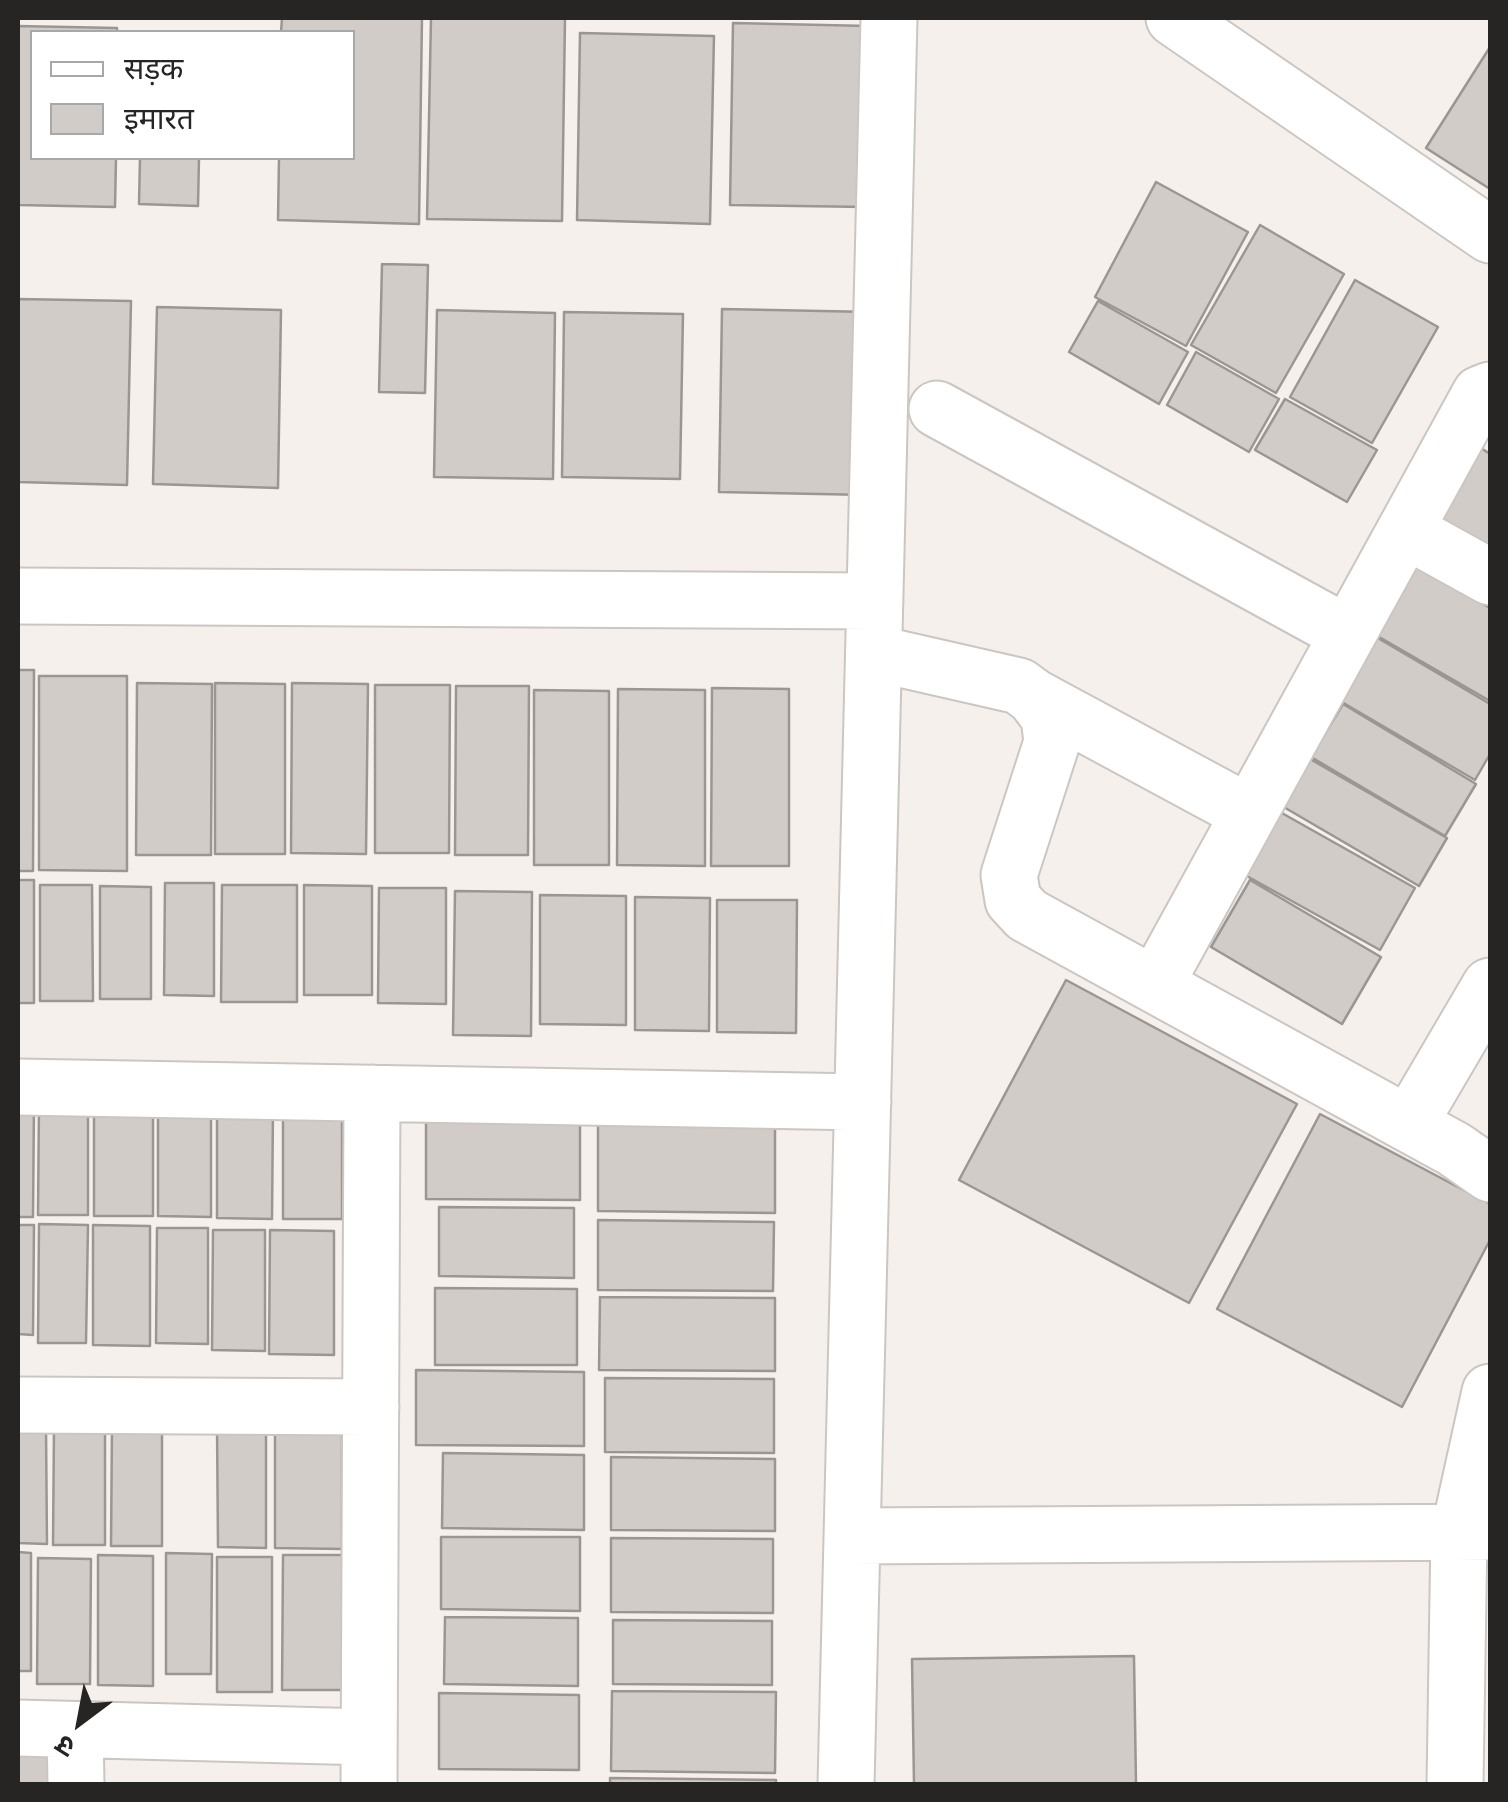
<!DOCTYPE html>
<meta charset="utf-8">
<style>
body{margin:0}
#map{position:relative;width:1508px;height:1802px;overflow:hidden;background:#f6f0ec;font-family:Manrope,"Noto Sans Devanagari",sans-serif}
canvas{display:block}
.frame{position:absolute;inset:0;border:20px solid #272523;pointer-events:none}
.legend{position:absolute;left:30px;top:30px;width:325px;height:130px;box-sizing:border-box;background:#fff;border:2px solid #a9a8a7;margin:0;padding:12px 18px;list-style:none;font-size:30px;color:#272523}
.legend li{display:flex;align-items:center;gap:20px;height:50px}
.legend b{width:50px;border:2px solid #a9a8a7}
.north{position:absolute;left:30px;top:1672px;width:100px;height:100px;-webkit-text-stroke:8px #fff;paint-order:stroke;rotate:212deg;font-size:28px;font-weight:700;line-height:40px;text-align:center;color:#272523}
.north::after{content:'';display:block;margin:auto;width:35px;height:45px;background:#272523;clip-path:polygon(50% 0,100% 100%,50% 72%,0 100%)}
</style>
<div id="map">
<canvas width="1508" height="1802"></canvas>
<div class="frame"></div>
<ul class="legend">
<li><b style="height:12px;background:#fff"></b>सड़क</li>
<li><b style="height:28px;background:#d2ccc8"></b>इमारत</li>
</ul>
<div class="north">उ</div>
</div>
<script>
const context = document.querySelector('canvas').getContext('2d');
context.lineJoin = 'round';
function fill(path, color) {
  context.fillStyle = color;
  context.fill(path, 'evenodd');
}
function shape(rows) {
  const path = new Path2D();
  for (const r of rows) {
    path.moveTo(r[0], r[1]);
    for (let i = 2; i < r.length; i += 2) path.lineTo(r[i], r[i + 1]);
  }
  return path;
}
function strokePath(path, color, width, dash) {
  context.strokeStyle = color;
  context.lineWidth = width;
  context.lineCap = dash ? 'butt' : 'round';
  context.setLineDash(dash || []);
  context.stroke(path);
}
const building = shape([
 [282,18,422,18,419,224,278,220,279,158,352,158,352,32,281,32,282,18],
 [431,18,565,18,562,221,427,219,431,18],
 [733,23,869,26,866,207,730,205,733,23],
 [18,26,117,28,117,32,32,32,32,158,116,158,115,207,18,205,18,26],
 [580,33,714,36,710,224,577,220,580,33],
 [1490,47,1490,189,1426,148,1490,47],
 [140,158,199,158,198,206,139,204,140,158],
 [1156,182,1248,232,1186,346,1095,297,1156,182],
 [1260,225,1344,274,1276,393,1191,345,1260,225],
 [382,264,428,265,425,393,379,392,382,264],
 [1355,280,1438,327,1372,443,1290,397,1355,280],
 [18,299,131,301,127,485,18,482,18,299],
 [1098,301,1188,352,1159,404,1069,352,1098,301],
 [157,307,281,310,278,488,153,484,157,307],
 [722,309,871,312,868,495,719,492,722,309],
 [437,310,555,313,553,479,434,477,437,310],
 [564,312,683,314,680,479,562,477,564,312],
 [1196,352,1279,399,1249,452,1167,405,1196,352],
 [1285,399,1377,450,1347,502,1255,450,1285,399],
 [1481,448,1490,454,1490,552,1437,521,1481,448],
 [1414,563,1490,608,1490,701,1374,634,1414,563],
 [1371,634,1490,704,1490,754,1475,780,1335,698,1371,634],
 [18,670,34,670,33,871,18,871,18,670],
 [39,676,127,676,127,871,39,870,39,676],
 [137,683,212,684,211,855,136,855,137,683],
 [215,683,285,684,285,854,215,854,215,683],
 [292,683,368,684,366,854,291,853,292,683],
 [375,685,450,685,449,853,375,853,375,685],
 [456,686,529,686,528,855,455,855,456,686],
 [712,688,789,689,789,866,711,866,712,688],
 [618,689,705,690,705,866,617,865,618,689],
 [534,690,609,691,609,865,534,865,534,690],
 [1343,704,1476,784,1445,836,1311,757,1343,704],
 [1310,759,1447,838,1419,886,1282,806,1310,759],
 [1280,812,1415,888,1380,950,1245,875,1280,812],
 [18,880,34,880,34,1003,18,1003,18,880],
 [1250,880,1381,957,1342,1024,1211,947,1250,880],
 [165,883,214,883,214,996,164,995,165,883],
 [40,885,92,885,93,1001,40,1001,40,885],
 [222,885,297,885,297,1002,221,1002,222,885],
 [304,885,372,886,372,995,304,995,304,885],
 [100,886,151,887,151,999,100,999,100,886],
 [379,888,446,888,446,1004,378,1003,379,888],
 [455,891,532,892,531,1036,453,1035,455,891],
 [540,895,626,896,626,1025,540,1024,540,895],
 [635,897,710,898,709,1031,635,1030,635,897],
 [717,900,797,900,796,1033,717,1032,717,900],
 [1066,980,1297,1104,1189,1303,959,1180,1066,980],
 [18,1101,34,1102,33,1217,18,1217,18,1101],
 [39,1103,88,1104,88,1215,38,1215,39,1103],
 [94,1104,153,1104,153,1216,94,1216,94,1104],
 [158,1110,211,1110,211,1217,158,1216,158,1110],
 [217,1110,273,1110,272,1219,217,1218,217,1110],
 [283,1114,342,1115,342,1219,283,1219,283,1114],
 [426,1114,580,1116,580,1200,426,1199,426,1114],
 [1320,1114,1490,1204,1490,1240,1402,1407,1217,1309,1320,1114],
 [598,1121,775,1122,775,1213,598,1211,598,1121],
 [439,1207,574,1208,574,1278,439,1276,439,1207],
 [598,1220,774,1222,773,1291,598,1290,598,1220],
 [39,1224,88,1225,86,1343,38,1343,39,1224],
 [18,1225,34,1225,33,1335,18,1334,18,1225],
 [93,1225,150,1226,150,1346,93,1345,93,1225],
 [157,1228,208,1228,208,1344,156,1343,157,1228],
 [213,1230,265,1230,265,1351,212,1350,213,1230],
 [270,1230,334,1231,334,1355,269,1354,270,1230],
 [435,1288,577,1289,577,1365,435,1365,435,1288],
 [600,1297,775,1298,775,1371,599,1370,600,1297],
 [416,1370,584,1372,584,1446,416,1445,416,1370],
 [605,1378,774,1379,774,1453,605,1452,605,1378],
 [112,1425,162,1426,162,1546,111,1546,112,1425],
 [275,1425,342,1425,342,1549,275,1548,275,1425],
 [217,1426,266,1426,266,1548,218,1547,217,1426],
 [54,1427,105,1427,105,1545,53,1545,54,1427],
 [18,1430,46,1430,47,1544,18,1543,18,1430],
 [443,1453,584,1455,584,1530,442,1528,443,1453],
 [611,1457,775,1459,775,1531,611,1530,611,1457],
 [441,1537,580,1537,580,1611,441,1609,441,1537],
 [611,1538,773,1539,773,1613,611,1612,611,1538],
 [18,1552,31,1553,31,1671,18,1671,18,1552],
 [166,1553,212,1554,211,1674,166,1674,166,1553],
 [98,1555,153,1556,153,1686,98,1685,98,1555],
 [283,1555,346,1555,346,1690,282,1690,283,1555],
 [217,1557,272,1557,272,1692,217,1692,217,1557],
 [38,1558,91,1559,90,1684,37,1684,38,1558],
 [445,1617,578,1618,578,1686,444,1684,445,1617],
 [613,1620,772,1621,772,1685,613,1684,613,1620],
 [1134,1656,1136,1784,914,1784,912,1659,1134,1656],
 [612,1691,776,1692,775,1773,611,1771,612,1691],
 [439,1693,579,1695,579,1770,439,1769,439,1693],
 [18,1744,60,1744,60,1784,18,1784,18,1744],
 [610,1778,776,1780,776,1784,610,1784,610,1778]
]);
fill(building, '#d2ccc8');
strokePath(building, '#9c9693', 2.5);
const minor = shape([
 [1174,18,1490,235],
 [937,409,1348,634],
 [1405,530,1490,577],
 [18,596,875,601],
 [874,653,1019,686,1034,697,1049,717,1052,742,1009,875,1013,900,1027,915,1454,1149,1490,1174],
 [1034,697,1249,813],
 [1155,985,1480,394,1490,390],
 [18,1087,863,1102],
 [1409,1124,1490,986],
 [18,1405,371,1407],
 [852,1536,1490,1532],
 [18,1728,369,1737],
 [75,1730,76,1784],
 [369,1784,372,1093],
 [846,1784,889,18],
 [1455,1784,1459,1532,1490,1392]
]);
strokePath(minor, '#ccc6c2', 59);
strokePath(minor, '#fff', 55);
</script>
